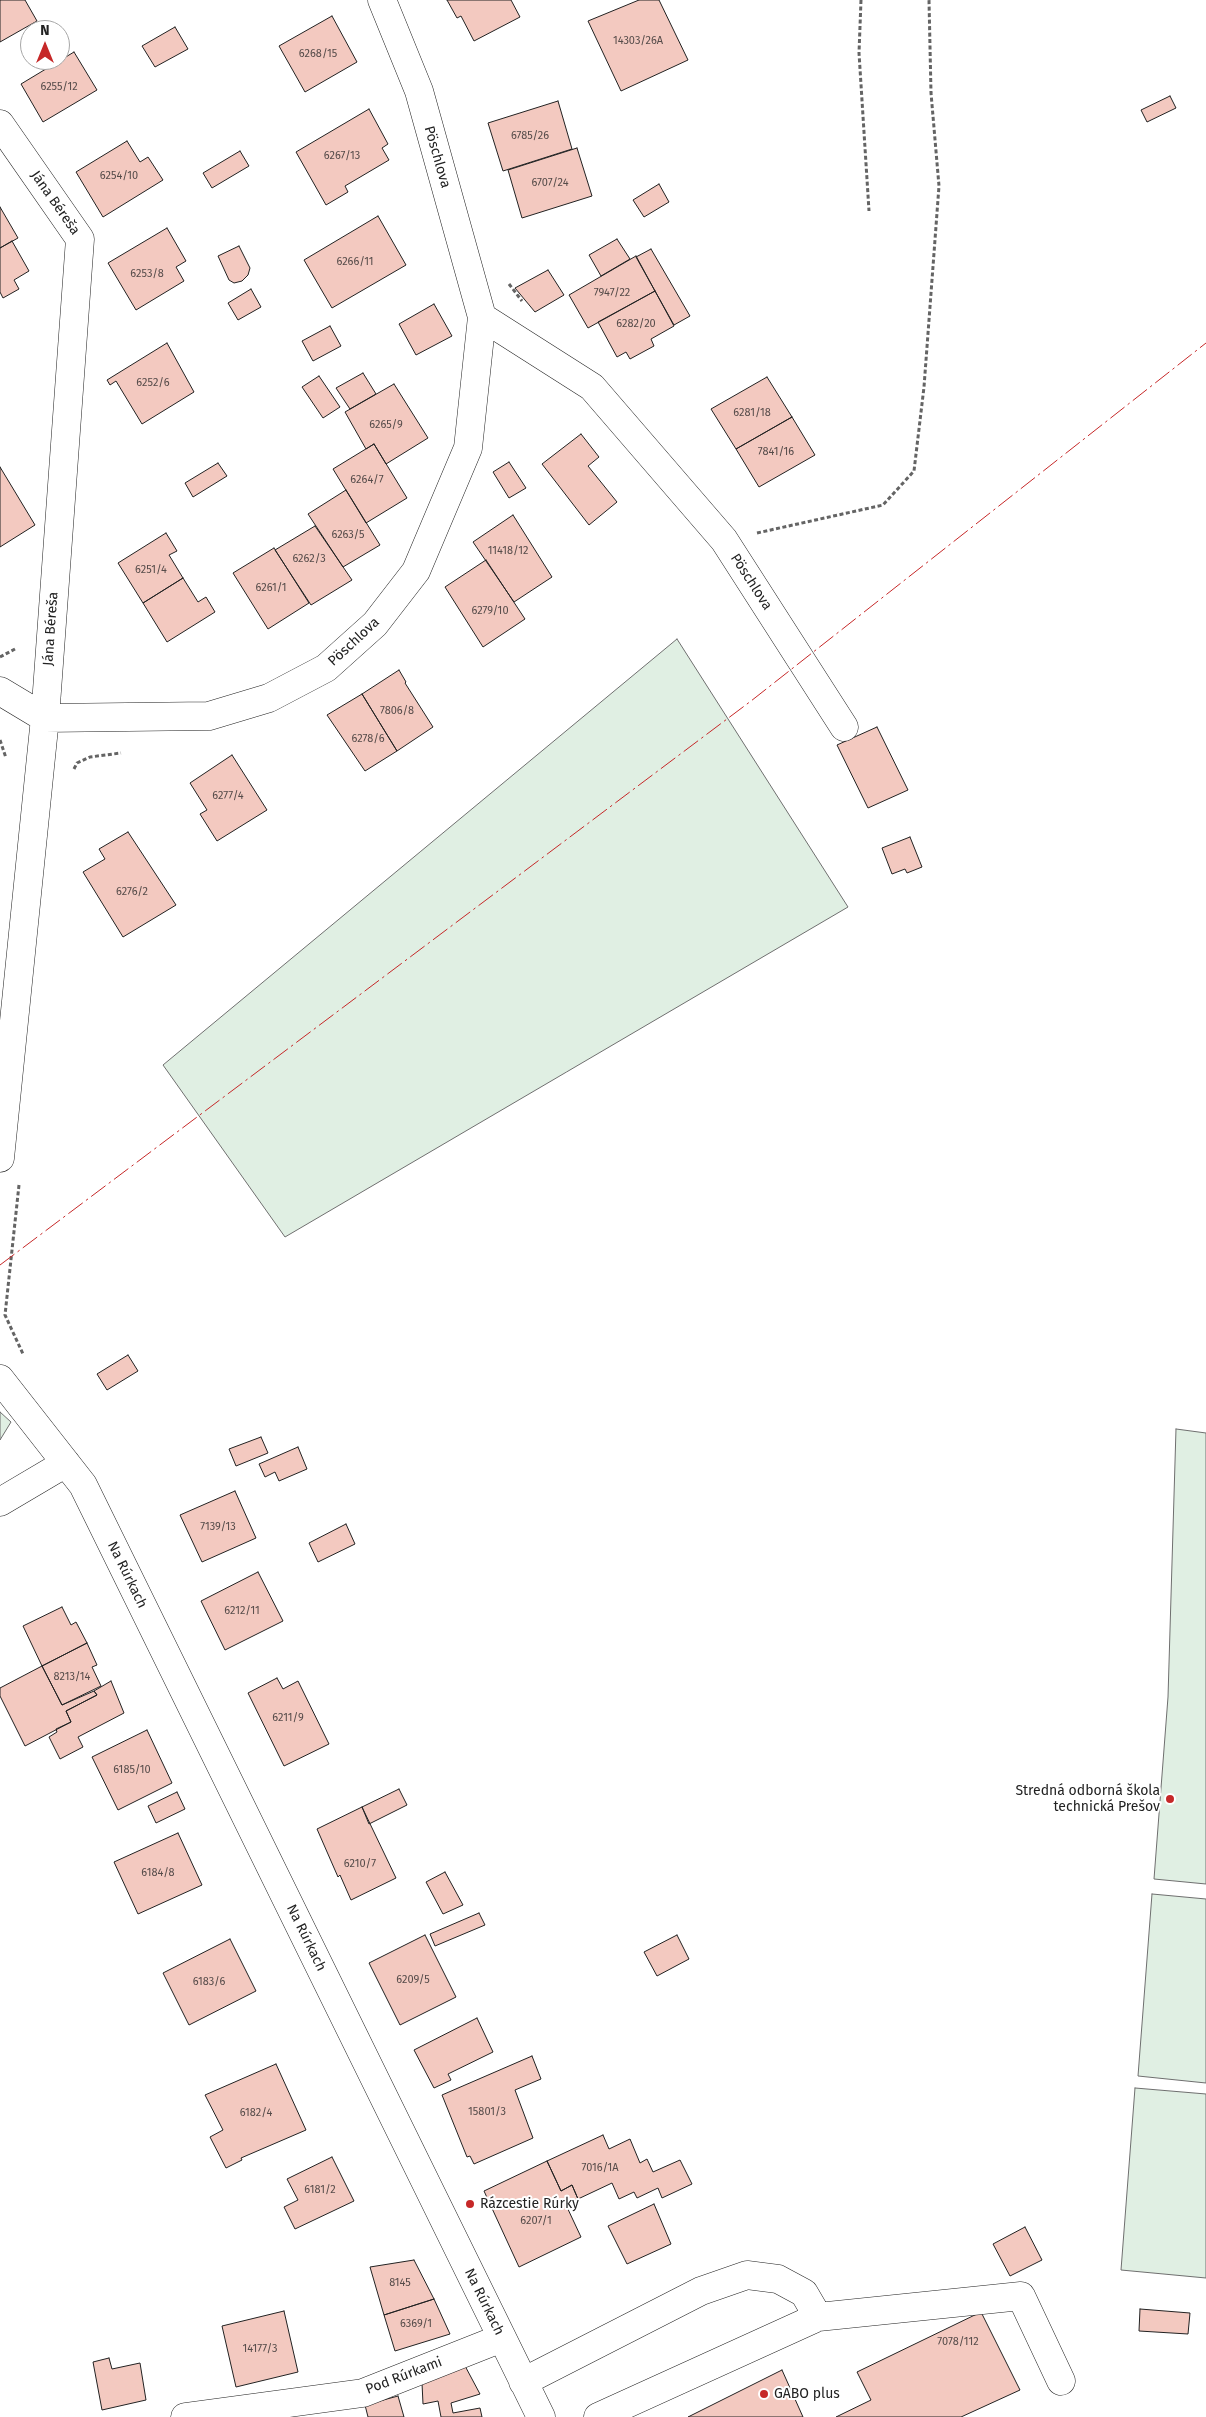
<!DOCTYPE html>
<meta charset="utf-8">
<style>
body{margin:0}
#map{position:relative;width:1206px;height:2417px;overflow:hidden;background:#fff;font-family:"Fira Sans",sans-serif}
canvas{display:block}
.north{position:absolute;left:20px;top:20px;width:50px;height:50px;box-sizing:border-box;background:#fff;border:1px solid #a7a7a7;border-radius:50%;rotate:0deg;font-size:14px;font-weight:700;line-height:20px;text-align:center;color:#222}
.north::after{content:'';display:block;margin:auto;width:18px;height:22px;background:#c62828;clip-path:polygon(50% 0,100% 100%,50% 72%,0 100%)}
</style>
<div id="map">
<canvas width="1206" height="2417"></canvas>
<div class="north">N</div>
</div>
<script>
const context = document.querySelector('canvas').getContext('2d');
context.lineJoin = 'round';
function fill(path, color) {
  context.fillStyle = color;
  context.fill(path, 'evenodd');
}
function shape(rows) {
  const path = new Path2D();
  for (const r of rows) {
    path.moveTo(r[0], r[1]);
    for (let i = 2; i < r.length; i += 2) path.lineTo(r[i], r[i + 1]);
  }
  return path;
}
function strokePath(path, color, width, dash) {
  context.strokeStyle = color;
  context.lineWidth = width;
  context.lineCap = dash ? 'butt' : 'round';
  context.setLineDash(dash || []);
  context.stroke(path);
}
function label(font, color, halo, rows, align = 'center') {
  context.font = font + ' "Fira Sans",sans-serif';
  context.lineWidth = 4;
  context.setLineDash([]);
  context.textBaseline = 'middle';
  context.strokeStyle = halo;
  context.fillStyle = color;
  for (const [text, x, y, turn = 0] of rows) {
    context.save();
    context.translate(x, y);
    context.rotate((+turn || 0) * Math.PI / 180);
    context.textAlign = isNaN(turn) ? turn : align;
    if (halo) context.strokeText(text, 0, 0);
    context.fillText(text, 0, 0);
    context.restore();
  }
}
const green = shape([
 [677,639,848,907,285,1237,163,1065,677,639],
 [0,1412,11,1422,0,1440,0,1412],
 [1176,1429,1206,1433,1206,1884,1154,1879,1168,1697,1176,1429],
 [1152,1894,1206,1899,1206,2083,1138,2076,1152,1894],
 [1135,2088,1206,2094,1206,2278,1121,2270,1135,2088]
]);
fill(green, '#e0efe3');
strokePath(green, '#6f6f6f', 1);
const building = shape([
 [0,0,25,0,37,21,0,42,0,0],
 [447,0,511,0,520,17,474,41,461,16,457,18,447,0],
 [639,0,659,0,688,60,621,91,588,21,639,0],
 [332,16,357,62,305,92,279,46,332,16],
 [175,27,188,49,155,67,142,46,175,27],
 [74,52,97,90,43,122,21,84,74,52],
 [1170,96,1176,108,1147,122,1141,110,1170,96],
 [558,101,572,149,503,171,488,123,558,101],
 [369,109,388,144,382,148,389,160,345,186,348,192,326,205,296,152,369,109],
 [127,141,140,162,148,157,163,180,103,217,76,172,127,141],
 [577,148,592,196,522,218,508,170,577,148],
 [240,151,249,166,212,188,203,173,240,151],
 [659,184,669,202,644,217,633,200,659,184],
 [0,207,18,238,0,248,0,207],
 [378,216,406,265,332,308,304,260,378,216],
 [167,228,186,261,176,267,184,281,136,310,108,263,167,228],
 [617,239,630,259,601,276,589,255,617,239],
 [12,241,29,271,14,280,19,289,3,298,0,292,0,248,12,241],
 [239,246,250,268,248,275,242,281,234,283,229,280,218,256,239,246],
 [651,249,690,316,674,325,636,257,651,249],
 [636,256,655,291,588,328,569,295,636,256],
 [548,270,564,295,535,312,515,288,548,270],
 [251,289,261,307,238,320,228,303,251,289],
 [655,291,674,326,651,339,654,346,630,359,626,352,617,357,598,322,655,291],
 [434,304,452,336,416,355,399,324,434,304],
 [330,326,341,346,313,361,302,341,330,326],
 [167,343,194,392,142,424,116,381,110,385,107,380,167,343],
 [363,373,376,394,350,409,336,388,363,373],
 [319,376,340,407,323,418,302,387,319,376],
 [767,377,792,417,736,449,711,409,767,377],
 [394,384,428,438,386,464,374,444,366,449,345,412,394,384],
 [792,417,815,455,759,487,736,449,792,417],
 [581,434,599,457,588,466,617,502,589,525,542,464,581,434],
 [374,444,407,498,366,523,333,469,374,444],
 [509,462,526,488,509,498,493,472,509,462],
 [218,463,227,476,193,497,185,483,218,463],
 [0,467,35,525,0,547,0,467],
 [346,490,380,545,343,567,308,514,346,490],
 [513,515,552,577,514,602,473,542,513,515],
 [315,526,352,580,311,605,275,550,315,526],
 [166,533,177,551,169,555,183,578,143,603,118,563,166,533],
 [274,548,309,603,268,629,233,573,274,548],
 [486,560,525,619,483,647,445,587,486,560],
 [183,578,198,602,206,597,215,612,167,642,143,603,183,578],
 [399,670,406,682,405,683,433,727,397,751,362,694,399,670],
 [362,694,397,751,365,771,327,715,362,694],
 [877,727,908,790,868,808,837,745,877,727],
 [232,755,267,810,217,841,200,814,207,810,190,783,232,755],
 [128,832,176,905,123,937,83,872,105,859,99,849,128,832],
 [910,837,922,867,907,873,905,869,892,874,882,848,910,837],
 [128,1355,138,1371,107,1390,97,1374,128,1355],
 [261,1437,268,1453,236,1466,229,1449,261,1437],
 [298,1447,307,1469,279,1481,275,1472,265,1477,259,1464,298,1447],
 [235,1491,256,1538,202,1562,180,1515,235,1491],
 [346,1524,355,1544,318,1562,309,1543,346,1524],
 [258,1572,283,1621,225,1650,201,1601,258,1572],
 [62,1607,71,1625,76,1622,87,1643,42,1666,23,1626,62,1607],
 [87,1643,97,1665,92,1667,101,1686,62,1705,42,1666,87,1643],
 [42,1666,62,1705,94,1691,97,1695,66,1711,71,1722,25,1746,0,1696,0,1688,42,1666],
 [277,1678,283,1689,298,1681,329,1744,284,1766,248,1693,277,1678],
 [111,1681,124,1713,78,1737,83,1747,60,1759,49,1737,57,1732,56,1729,71,1722,66,1711,97,1695,94,1691,111,1681],
 [147,1730,172,1783,118,1810,92,1757,147,1730],
 [399,1789,407,1805,369,1824,362,1807,399,1789],
 [177,1792,185,1809,156,1823,148,1806,177,1792],
 [362,1807,396,1878,351,1900,340,1875,338,1877,317,1829,362,1807],
 [178,1833,202,1885,138,1914,114,1862,178,1833],
 [445,1872,463,1905,443,1914,426,1882,445,1872],
 [479,1913,485,1925,435,1946,430,1934,479,1913],
 [425,1935,456,1997,400,2025,369,1963,425,1935],
 [677,1935,689,1959,657,1976,644,1952,677,1935],
 [230,1939,256,1991,189,2025,163,1973,230,1939],
 [477,2018,493,2052,448,2074,451,2080,434,2088,414,2050,477,2018],
 [532,2056,541,2079,515,2090,533,2138,474,2164,470,2156,467,2157,442,2095,532,2056],
 [276,2064,306,2130,241,2158,242,2160,226,2168,210,2137,223,2130,205,2095,276,2064],
 [603,2135,609,2149,630,2139,640,2163,647,2159,653,2172,680,2160,692,2184,662,2198,658,2188,637,2198,634,2192,619,2199,612,2183,578,2199,572,2185,561,2191,547,2161,603,2135],
 [332,2157,354,2201,295,2229,284,2207,298,2200,287,2179,332,2157],
 [547,2161,561,2191,572,2185,578,2199,566,2205,581,2237,519,2267,484,2191,547,2161],
 [654,2204,671,2244,627,2264,608,2226,654,2204],
 [1025,2227,1042,2260,1010,2276,993,2244,1025,2227],
 [414,2260,434,2299,384,2315,370,2267,414,2260],
 [434,2299,450,2334,395,2351,384,2315,434,2299],
 [1140,2309,1190,2313,1188,2334,1139,2331,1140,2309],
 [284,2311,298,2372,236,2387,222,2326,284,2311],
 [981,2312,1020,2390,961,2417,836,2417,871,2400,857,2372,981,2312],
 [109,2358,112,2369,140,2363,146,2400,102,2410,93,2362,109,2358],
 [464,2364,480,2394,451,2403,453,2413,480,2408,482,2417,441,2417,438,2401,423,2404,422,2383,464,2364],
 [782,2370,803,2417,688,2417,782,2370],
 [398,2396,404,2417,368,2417,365,2405,398,2396]
]);
fill(building, '#f3c9c0');
strokePath(building, '#222', 1);
const minor = shape([
 [0,124,80,239,45,718,0,1158],
 [482,317,592,387,724,540,844,727],
 [0,691,45,718,209,716,269,698,326,668,375,624,416,571,468,448,482,317,419,91,382,0],
 [0,1379,83,1485,541,2417],
 [0,1502,66,1463],
 [818,2317,1021,2296,1061,2381],
 [523,2382,701,2291,747,2275,778,2279,804,2293,818,2317,598,2417],
 [185,2417,363,2393,502,2338]
]);
strokePath(minor, '#222', 29);
strokePath(shape([
 [861,0,859,53,869,211],
 [509,284,522,301],
 [757,533,883,505,914,471,924,387,939,186,931,93,929,0],
 [0,657,15,649],
 [0,740,6,758],
 [74,769,77,763,90,757,121,753],
 [19,1185,5,1315,23,1354]
]), '#646464', 3, [4, 2.5]);
strokePath(minor, '#fff', 28);
strokePath(shape([
 [0,1265,751,701,1206,343]
]), '#c62828', 1, [18, 4, 2.5, 4]);
for (const [x, y, r, color] of [
 [1170,1799,5,"#c62828"],
 [470,2204,5,"#c62828"],
 [764,2394,5,"#c62828"]
]) {
  const dot = new Path2D();
  dot.arc(x, y, r, 0, 2 * Math.PI);
  context.fillStyle = color;
  context.fill(dot);
  strokePath(dot, '#fff', 2);
}
label('11px', '#564c4a', null, [
 ["14303/26A",638,41],
 ["6268/15",318,54],
 ["6255/12",59,87],
 ["6785/26",530,136],
 ["6267/13",342,156],
 ["6254/10",119,176],
 ["6707/24",550,183],
 ["6266/11",355,262],
 ["6253/8",147,274],
 ["7947/22",612,293],
 ["6282/20",636,324],
 ["6252/6",153,383],
 ["6281/18",752,413],
 ["6265/9",386,425],
 ["7841/16",776,452],
 ["6264/7",367,480],
 ["6263/5",348,535],
 ["11418/12",508,551],
 ["6262/3",309,559],
 ["6251/4",151,570],
 ["6261/1",271,588],
 ["6279/10",490,611],
 ["7806/8",397,711],
 ["6278/6",368,739],
 ["6277/4",228,796],
 ["6276/2",132,892],
 ["7139/13",218,1527],
 ["6212/11",242,1611],
 ["8213/14",72,1677],
 ["6211/9",288,1718],
 ["6185/10",132,1770],
 ["6210/7",360,1864],
 ["6184/8",158,1873],
 ["6209/5",413,1980],
 ["6183/6",209,1982],
 ["15801/3",487,2112],
 ["6182/4",256,2113],
 ["7016/1A",600,2168],
 ["6181/2",320,2190],
 ["6207/1",536,2221],
 ["8145",400,2283],
 ["6369/1",416,2324],
 ["7078/112",958,2342],
 ["14177/3",260,2349]
]);
label('14px', '#222', '#fff', [
 ["Pöschlova",437,157,74],
 ["Jána Béreša",55,203,55],
 ["Pöschlova",751,582,57],
 ["Jána Béreša",51,629,-86],
 ["Pöschlova",354,642,-43],
 ["Na Rúrkach",127,1575,64],
 ["Na Rúrkach",306,1938,64],
 ["Na Rúrkach",484,2302,64],
 ["Pod Rúrkami",404,2376,-21]
]);
label('14px', '#222', '#fff', [
 ["Stredná odborná škola",1160,1791,"right"],
 ["technická Prešov",1160,1807,"right"],
 ["Rázcestie Rúrky",480,2204],
 ["GABO plus",774,2394]
], 'left');
</script>
